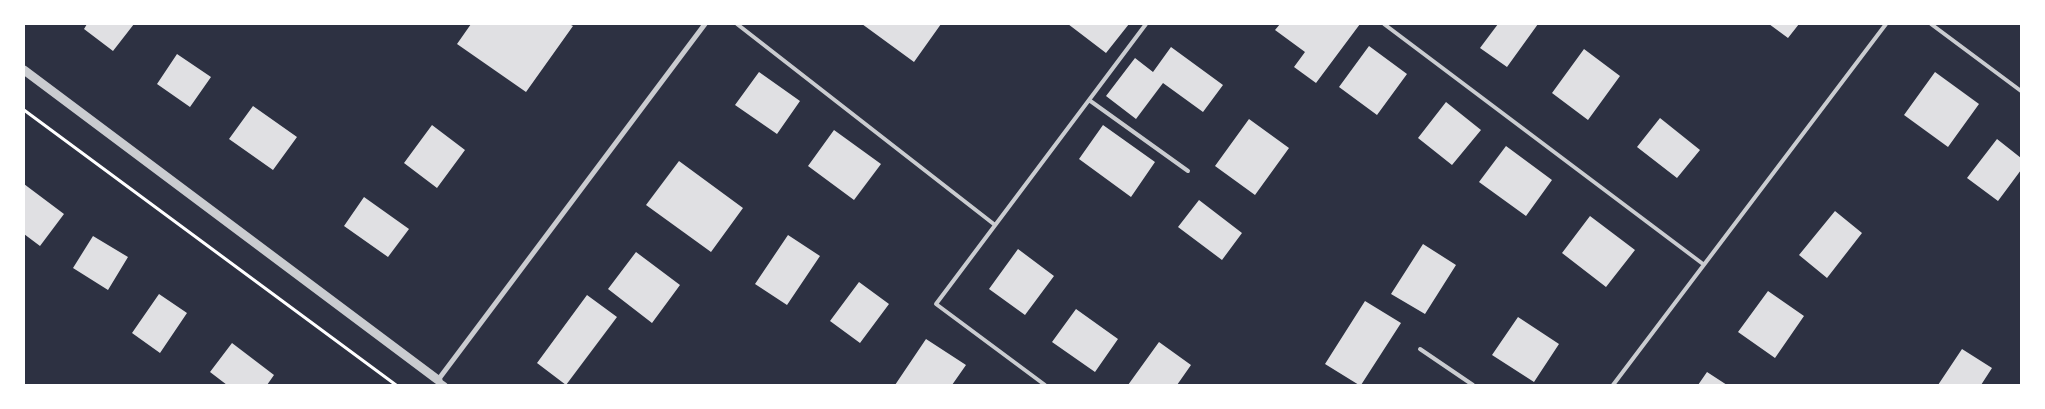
<!DOCTYPE html>
<style>
body{margin:0}
#map{position:relative;width:2045px;height:409px;overflow:hidden;background:#2d3142;font-family:"DejaVu Sans",sans-serif}
canvas{display:block}
.frame{position:absolute;inset:0;border:25px solid #fff;pointer-events:none}
</style>
<div id="map">
<canvas width="2045" height="409"></canvas>
<div class="frame"></div>
</div>
<script>
const context = document.querySelector('canvas').getContext('2d');
context.lineJoin = 'round';
function fill(path, color) {
  context.fillStyle = color;
  context.fill(path, 'evenodd');
}
function shape(rows) {
  const path = new Path2D();
  for (const r of rows) {
    path.moveTo(r[0], r[1]);
    for (let i = 2; i < r.length; i += 2) path.lineTo(r[i], r[i + 1]);
  }
  return path;
}
function strokePath(path, color, width, dash) {
  context.strokeStyle = color;
  context.lineWidth = width;
  context.lineCap = dash ? 'butt' : 'round';
  context.setLineDash(dash || []);
  context.stroke(path);
}
fill(shape([
 [87,24,134,24,113,51,84,29],
 [471,24,569,24,573,26,526,92,457,44],
 [862,24,941,24,914,62],
 [1068,24,1129,24,1106,53],
 [1280,24,1360,24,1316,83,1294,67,1305,52,1275,30],
 [1498,24,1538,24,1507,67,1480,48],
 [1769,24,1799,24,1788,38],
 [1369,46,1407,74,1377,115,1339,87],
 [1171,47,1223,85,1203,112,1163,83,1136,119,1106,96,1135,58,1153,72],
 [1584,49,1620,76,1588,120,1552,93],
 [177,54,211,77,190,107,157,84],
 [759,72,800,101,777,134,735,105],
 [1935,72,1979,104,1948,147,1904,115],
 [1446,102,1481,130,1452,165,1418,138],
 [253,106,297,137,273,170,229,139],
 [1660,118,1700,150,1677,178,1637,147],
 [1249,119,1289,148,1255,195,1215,166],
 [432,125,465,150,437,188,404,163],
 [1103,125,1155,162,1131,197,1079,159],
 [834,130,881,164,854,200,808,166],
 [1997,139,2021,158,2021,170,1998,201,1967,178],
 [1506,146,1552,180,1526,216,1479,182],
 [679,161,743,208,711,252,646,205],
 [24,184,64,214,40,246,24,234],
 [364,197,409,229,388,257,344,226],
 [1199,200,1242,233,1222,260,1178,227],
 [1835,211,1862,233,1827,278,1799,255],
 [1590,216,1635,250,1606,287,1562,253],
 [788,235,820,256,787,305,755,284],
 [93,236,128,257,108,290,73,268],
 [1423,244,1456,265,1425,314,1391,294],
 [1018,249,1054,276,1025,315,989,289],
 [636,252,680,285,652,323,608,289],
 [859,282,889,304,860,343,830,321],
 [1768,291,1804,316,1775,358,1738,332],
 [159,294,187,313,160,353,132,333],
 [587,295,617,317,566,385,537,363],
 [1365,301,1401,323,1361,385,1359,385,1325,364],
 [1076,309,1118,339,1095,372,1052,342],
 [1518,317,1559,344,1534,382,1492,355],
 [926,339,966,365,952,385,895,385],
 [1159,342,1191,365,1177,385,1128,385],
 [232,343,274,375,267,385,227,385,210,372],
 [1962,349,1992,368,1981,385,1938,385],
 [1707,372,1727,385,1698,385]
]), '#e0e0e3');
strokePath(shape([
 [24,110,396,385]
]), '#fff', 3);
strokePath(shape([
 [737,24,995,225],
 [1384,24,1703,264],
 [1931,24,2021,91],
 [1089,100,1188,171],
 [1420,349,1473,385],
 [1045,385,936,304,1146,24],
 [1613,385,1886,24]
]), '#caccd0', 4);
strokePath(shape([
 [445,385,438,380,705,24]
]), '#caccd0', 5);
strokePath(shape([
 [24,70,438,380]
]), '#caccd0', 9);
</script>
